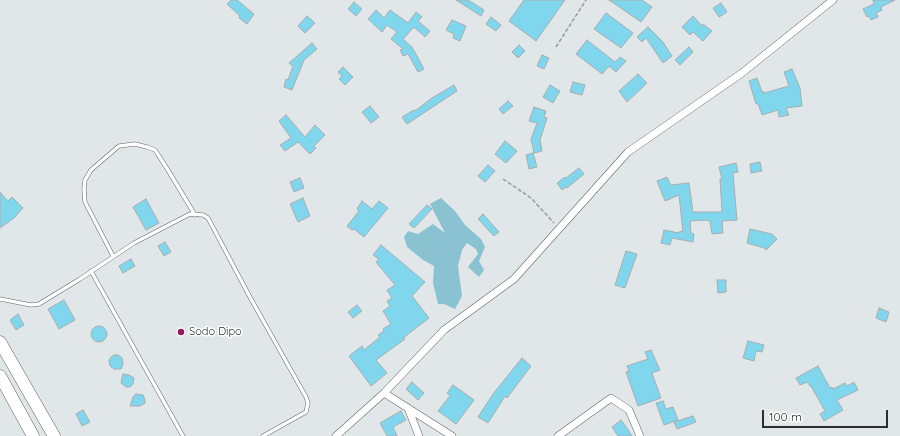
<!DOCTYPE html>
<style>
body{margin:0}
#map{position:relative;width:900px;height:436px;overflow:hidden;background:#e1e7e9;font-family:Quicksand,sans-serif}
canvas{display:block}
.scale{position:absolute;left:762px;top:410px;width:126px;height:18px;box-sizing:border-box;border:2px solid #2c2e2f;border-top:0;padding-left:5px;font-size:12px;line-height:14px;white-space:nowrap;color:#2c2e2f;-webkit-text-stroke:3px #fff;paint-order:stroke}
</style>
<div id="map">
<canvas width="900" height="436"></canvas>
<div class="scale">100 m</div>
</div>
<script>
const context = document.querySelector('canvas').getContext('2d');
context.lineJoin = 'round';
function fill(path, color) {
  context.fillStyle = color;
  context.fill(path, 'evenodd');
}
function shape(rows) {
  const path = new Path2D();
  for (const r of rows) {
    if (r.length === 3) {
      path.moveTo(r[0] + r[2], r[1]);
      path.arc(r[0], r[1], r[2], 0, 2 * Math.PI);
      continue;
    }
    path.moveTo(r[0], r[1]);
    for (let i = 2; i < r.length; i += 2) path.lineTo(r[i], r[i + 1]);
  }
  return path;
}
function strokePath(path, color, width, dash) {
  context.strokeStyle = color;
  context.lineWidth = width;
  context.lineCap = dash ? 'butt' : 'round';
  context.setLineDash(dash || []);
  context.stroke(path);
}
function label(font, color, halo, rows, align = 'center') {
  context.font = font + ' Quicksand,sans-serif';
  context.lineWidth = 3;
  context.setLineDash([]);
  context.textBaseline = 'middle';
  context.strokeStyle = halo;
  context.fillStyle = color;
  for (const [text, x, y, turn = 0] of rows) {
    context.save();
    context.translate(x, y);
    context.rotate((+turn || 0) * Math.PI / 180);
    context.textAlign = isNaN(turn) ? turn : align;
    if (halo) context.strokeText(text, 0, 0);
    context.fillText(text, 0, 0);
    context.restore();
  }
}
fill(shape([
 [441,198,455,211,465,225,481,239,485,247,479,261,484,270,479,277,468,267,478,254,476,249,467,243,462,250,458,266,462,296,455,309,444,304,438,304,433,283,434,266,423,260,407,247,404,237,408,231,418,234,433,224,445,233,430,204]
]), '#8bc2d1');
const building = shape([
 [231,0,237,0,254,14,247,24,239,18,240,16,227,4,231,0],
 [456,0,468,0,484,10,481,16,456,0],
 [524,0,565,0,536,41,509,21,524,0],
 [609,0,642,0,652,7,641,22,609,0],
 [873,0,895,0,881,7,882,10,876,13,878,17,871,20,869,16,867,17,863,9,874,4,873,0],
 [354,2,362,9,356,16,348,9,354,2],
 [721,3,727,12,719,17,713,8,721,3],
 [376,10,384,18,390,10,408,23,416,12,422,17,418,21,430,31,425,37,414,27,403,39,412,47,424,69,418,72,408,54,403,56,400,50,403,49,391,39,397,32,387,25,382,32,368,19,376,10],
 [606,13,633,33,621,48,594,29,606,13],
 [307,16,315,23,305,33,298,26,307,16],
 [693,16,702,26,703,24,712,31,703,41,693,32,690,35,682,27,693,16],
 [491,17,501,25,496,31,486,24,491,17],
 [452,20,466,26,460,41,453,38,454,34,446,30,452,20],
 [648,27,663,42,672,56,663,63,646,38,642,42,637,37,648,27],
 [587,40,615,62,620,57,626,61,616,72,609,66,602,74,576,54,587,40],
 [312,43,317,49,304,60,292,90,284,87,286,79,288,80,293,66,289,63,312,43],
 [519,45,525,51,518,58,512,52,519,45],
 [689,47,693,52,680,65,675,60,689,47],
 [542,55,549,58,544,69,537,66,542,55],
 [343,67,353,77,345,85,339,79,342,76,338,72,343,67],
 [792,69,800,88,802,106,786,108,789,115,779,117,778,110,762,115,758,104,756,104,749,81,757,78,762,92,763,91,764,93,789,86,784,72,792,69],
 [638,74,647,83,627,102,619,91,638,74],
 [573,82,585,85,582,95,570,92,573,82],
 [454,85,457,91,407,124,402,117,414,110,415,111,432,98,454,85],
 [550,85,560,91,553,103,543,97,550,85],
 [508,101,513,106,503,114,499,109,508,101],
 [370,106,379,117,371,123,362,112,370,106],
 [534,107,546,111,544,117,547,118,540,140,542,151,534,153,531,139,537,123,529,121,534,107],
 [286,115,305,137,315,125,325,135,314,146,316,148,310,154,298,142,285,151,280,145,291,138,279,121,286,115],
 [505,141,517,151,506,163,495,154,505,141],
 [533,153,537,167,529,169,526,155,533,153],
 [760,162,762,171,751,173,750,164,760,162],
 [736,163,738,172,733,173,737,220,722,221,723,233,712,234,710,221,705,220,690,221,691,233,694,234,693,242,672,238,670,245,661,243,664,230,679,233,680,231,683,232,679,195,665,201,657,181,667,177,671,185,689,183,693,212,722,212,720,179,722,179,719,167,736,163],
 [488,165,495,171,485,182,478,176,488,165],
 [579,168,584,174,567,188,566,187,562,190,557,183,565,177,566,178,579,168],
 [300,178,304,188,294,192,290,182,300,178],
 [0,192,8,201,12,197,23,208,14,218,0,228,0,192],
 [303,198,310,216,298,222,290,204,303,198],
 [146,199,159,223,146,230,133,207,146,199],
 [362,201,372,209,379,201,388,208,364,237,354,229,352,230,347,226,359,211,357,209,362,201],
 [427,205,432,209,414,228,409,224,427,205],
 [483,214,499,232,494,236,478,219,483,214],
 [750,229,772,234,777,239,766,250,764,248,747,243,750,229],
 [165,242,171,252,164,256,158,246,165,242],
 [381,245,425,282,412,296,429,318,403,338,405,339,376,360,387,373,371,386,349,356,362,346,364,350,380,337,378,335,384,331,383,329,391,324,383,311,390,306,387,301,392,298,387,290,395,285,376,262,379,259,373,255,381,245],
 [626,251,637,254,625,288,615,285,626,251],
 [131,259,135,266,123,273,119,266,131,259],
 [717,280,726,280,726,292,718,293,717,280],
 [64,300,75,320,59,329,48,309,64,300],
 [357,305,362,311,353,318,348,312,357,305],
 [879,308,889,312,886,322,876,318,879,308],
 [18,314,24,325,16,330,10,320,18,314],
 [99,334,8],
 [748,341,764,345,762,352,756,351,754,361,743,358,748,341],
 [651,350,660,370,652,373,661,398,638,406,626,372,629,371,627,366,648,359,645,352,651,350],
 [115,355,118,355,122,358,123,364,121,369,114,369,110,366,109,360,112,356,115,355],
 [522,358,531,366,507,398,505,396,488,423,478,417,493,394,522,358],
 [818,366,830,388,832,387,833,389,845,383,847,386,854,382,858,390,837,400,843,410,824,421,820,414,825,411,811,386,810,386,807,382,800,385,796,378,818,366],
 [123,374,129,375,134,378,133,384,130,387,126,387,121,383,123,374],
 [412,382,424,393,418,400,406,389,412,382],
 [453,385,474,400,456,424,438,411,450,396,447,393,453,385],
 [136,394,143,395,145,400,145,403,140,406,130,406,133,397,136,394],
 [663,401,666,409,673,407,678,420,664,425,656,403,663,401],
 [83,410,90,422,82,426,76,414,83,410],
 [401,411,406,420,393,427,397,436,387,436,380,423,401,411],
 [693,416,696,422,677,429,674,422,693,416],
 [621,420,627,428,632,436,618,436,612,427,621,420]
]);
fill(building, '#80d7ed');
strokePath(building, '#a7adaf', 1);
const service = shape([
 [113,256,85,202,84,189,85,180,91,170,119,146,135,144,147,147,155,150,168,170,195,215],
 [91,271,183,436],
 [0,299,31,305,39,304,80,279,134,243,190,214,203,215,208,218,251,299,306,397,308,403,306,412,263,436]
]);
const minor = shape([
 [384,393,452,436],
 [408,408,419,436],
 [336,436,384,393,444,330,514,279,628,152,742,73,833,0],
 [558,436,611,398,629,410,640,436]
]);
const trunk = shape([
 [0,342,54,436],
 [0,376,33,436]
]);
strokePath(service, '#5f6465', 4.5);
strokePath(minor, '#5f6465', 8);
strokePath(trunk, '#5f6465', 13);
strokePath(shape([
 [556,47,586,0],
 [503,179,531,198,554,223]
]), '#969b9c', 1.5, [4, 2]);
strokePath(service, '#fff', 3.5);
strokePath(minor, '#fff', 7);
strokePath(trunk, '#fff', 12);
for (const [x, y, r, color] of [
 [181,332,4,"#a01662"]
]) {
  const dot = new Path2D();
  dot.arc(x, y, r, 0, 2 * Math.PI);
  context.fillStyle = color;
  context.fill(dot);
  strokePath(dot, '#fff', 1.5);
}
label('11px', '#2c2e2f', '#fff', [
 ["Sodo Dipo",189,332]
], 'left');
</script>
